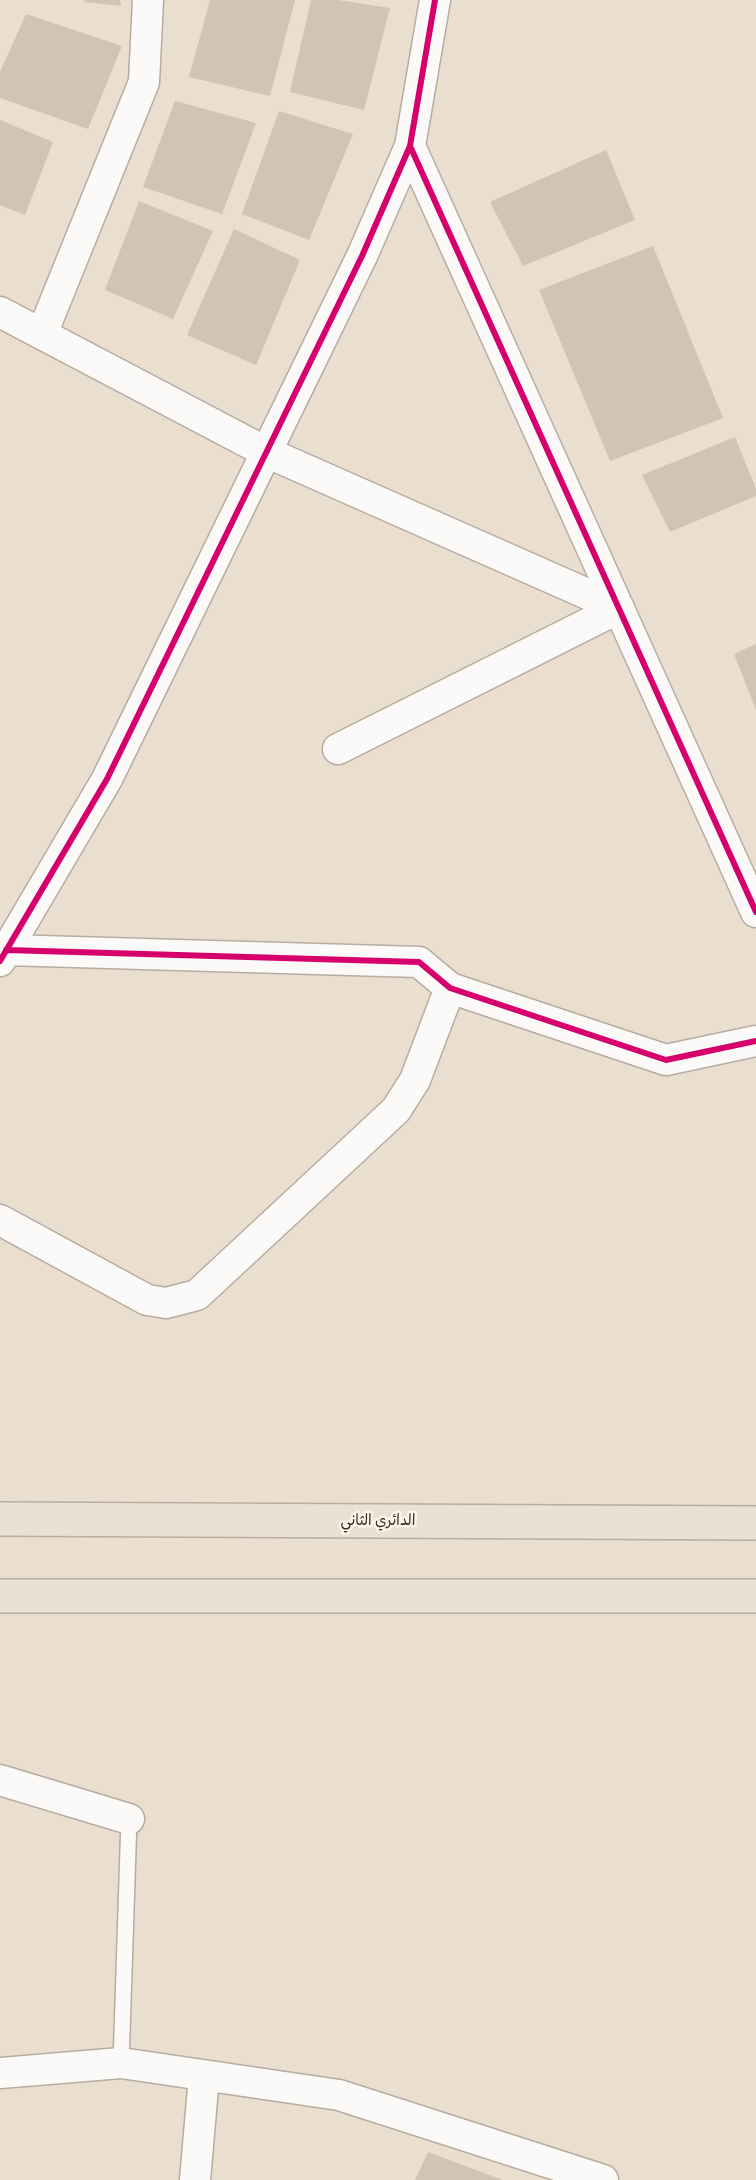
<!DOCTYPE html>
<meta charset="utf-8">
<style>
body{margin:0}
canvas{display:block;background:#eadecf}
</style>
<canvas width="756" height="2180"></canvas>
<script>
const context = document.querySelector('canvas').getContext('2d');
context.lineJoin = 'round';
function fill(path, color) {
  context.fillStyle = color;
  context.fill(path, 'evenodd');
}
function shape(rows) {
  const path = new Path2D();
  for (const r of rows) {
    path.moveTo(r[0], r[1]);
    for (let i = 2; i < r.length; i += 2) path.lineTo(r[i], r[i + 1]);
  }
  return path;
}
function strokePath(path, color, width, dash) {
  context.strokeStyle = color;
  context.lineWidth = width;
  context.lineCap = dash ? 'butt' : 'round';
  context.setLineDash(dash || []);
  context.stroke(path);
}
function label(font, color, halo, rows, align = 'center') {
  context.font = font + ' Pangolin,"Playpen Sans Arabic",sans-serif';
  context.lineWidth = 5;
  context.setLineDash([]);
  context.textBaseline = 'middle';
  context.strokeStyle = halo;
  context.fillStyle = color;
  for (const [text, x, y, turn = 0] of rows) {
    context.save();
    context.translate(x, y);
    context.rotate((+turn || 0) * Math.PI / 180);
    context.textAlign = isNaN(turn) ? turn : align;
    if (halo) context.strokeText(text, 0, 0);
    context.fillText(text, 0, 0);
    context.restore();
  }
}
fill(shape([
 [84,0,120,0,121,6,84,2],
 [210,0,295,0,270,96,189,77],
 [311,0,338,0,390,8,364,110,290,92],
 [26,14,122,46,88,129,0,98,0,72],
 [175,101,256,123,222,214,143,187],
 [279,111,353,134,309,240,242,214],
 [0,120,53,142,25,215,0,205],
 [606,150,635,220,523,266,490,202],
 [139,201,213,231,173,319,105,290],
 [234,229,300,260,256,365,187,335],
 [653,246,723,418,610,461,539,290],
 [735,437,756,489,756,496,670,532,642,475],
 [756,644,756,710,734,654],
 [428,2152,503,2180,415,2180]
]), '#d2c3b3');
const service = shape([
 [121,2063,129,1819]
]);
const minor = shape([
 [410,146,756,912],
 [0,312,266,452,619,608],
 [42,334,144,82,148,0],
 [338,749,619,608],
 [6,950,419,962,450,988,666,1060,756,1041],
 [0,961,107,779,362,256,410,146,435,0],
 [0,1220,147,1300,166,1303,197,1295,396,1110,415,1080,450,988],
 [0,1780,129,1819],
 [0,2073,121,2063,339,2095,603,2180],
 [195,2180,204,2076]
]);
const trunk = shape([
 [0,1519,756,1523],
 [0,1596,756,1596]
]);
strokePath(service, '#b6aca2', 18);
strokePath(minor, '#b6aca2', 33);
strokePath(trunk, '#b6aca2', 36);
strokePath(service, '#fcfaf8', 15);
strokePath(minor, '#fcfaf8', 30);
strokePath(trunk, '#eae1d5', 33);
strokePath(shape([
 [410,146,756,912],
 [6,950,419,962,450,988,666,1060,756,1041],
 [0,961,107,779,362,256,410,146,435,0]
]), '#d6006c', 6);
label('15px', '#3b2a1e', '#fcf5e5', [
 ["الدائري الثاني",378,1521]
]);
</script>
